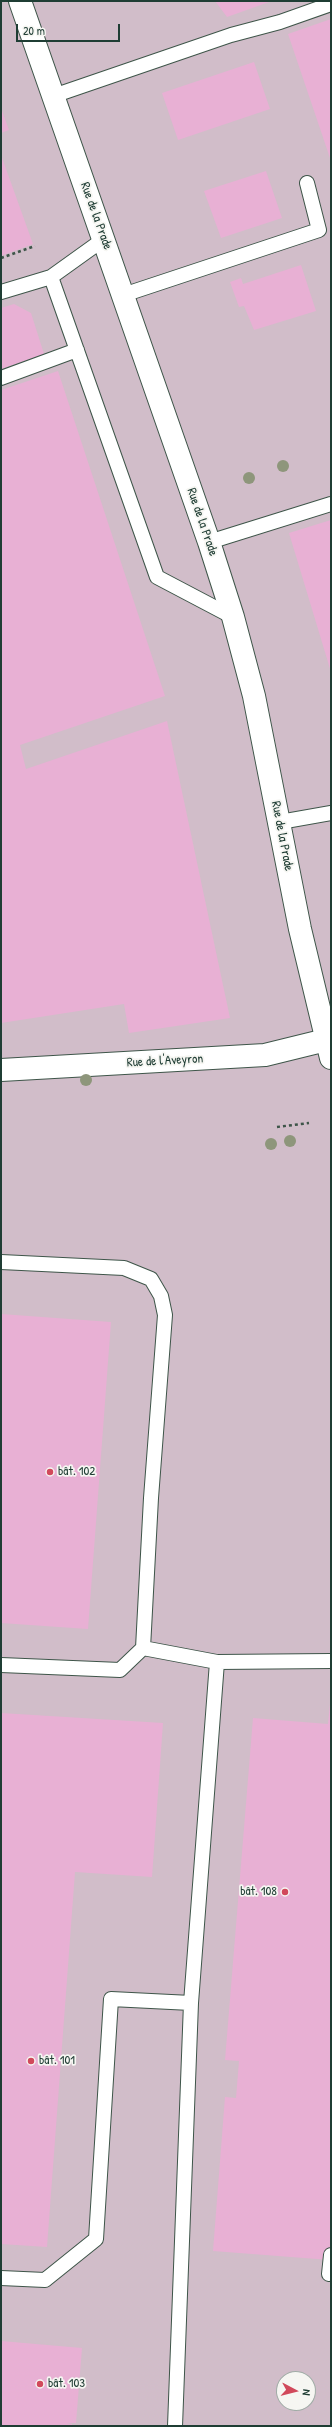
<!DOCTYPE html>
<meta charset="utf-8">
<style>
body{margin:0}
#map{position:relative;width:332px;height:2427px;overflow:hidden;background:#f1e0c3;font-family:"Patrick Hand",sans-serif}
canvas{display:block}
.frame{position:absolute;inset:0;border:2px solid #1f3d34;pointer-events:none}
.north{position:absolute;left:276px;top:2371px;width:40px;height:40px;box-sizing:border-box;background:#f6f6f2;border:1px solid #a0aca6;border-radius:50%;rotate:97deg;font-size:11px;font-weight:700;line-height:16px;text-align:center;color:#1f3d34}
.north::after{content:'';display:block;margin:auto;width:14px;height:18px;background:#d1495b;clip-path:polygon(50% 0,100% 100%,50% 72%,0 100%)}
.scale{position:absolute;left:16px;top:24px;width:104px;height:18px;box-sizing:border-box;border:2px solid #1f3d34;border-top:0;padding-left:5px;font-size:12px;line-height:14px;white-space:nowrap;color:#1f3d34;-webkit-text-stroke:3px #f6f6f2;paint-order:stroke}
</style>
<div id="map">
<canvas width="332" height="2427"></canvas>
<div class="frame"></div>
<div class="north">N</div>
<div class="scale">20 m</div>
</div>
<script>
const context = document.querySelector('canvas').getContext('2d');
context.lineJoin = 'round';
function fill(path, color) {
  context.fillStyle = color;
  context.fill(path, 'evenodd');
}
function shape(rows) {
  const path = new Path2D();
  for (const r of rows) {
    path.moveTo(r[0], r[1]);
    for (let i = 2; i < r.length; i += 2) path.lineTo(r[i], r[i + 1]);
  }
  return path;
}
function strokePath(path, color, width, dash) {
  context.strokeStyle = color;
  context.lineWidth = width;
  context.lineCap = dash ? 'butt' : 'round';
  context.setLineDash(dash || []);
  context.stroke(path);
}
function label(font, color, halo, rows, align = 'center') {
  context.font = font + ' "Patrick Hand",sans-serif';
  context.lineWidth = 3.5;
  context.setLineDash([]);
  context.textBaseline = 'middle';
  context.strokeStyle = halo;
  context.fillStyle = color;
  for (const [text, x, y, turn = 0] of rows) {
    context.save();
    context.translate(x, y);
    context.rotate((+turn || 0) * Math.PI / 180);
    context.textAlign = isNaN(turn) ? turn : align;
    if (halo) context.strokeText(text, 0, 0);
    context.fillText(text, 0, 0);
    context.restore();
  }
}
fill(shape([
 [1,1,331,1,331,2426,1,2426],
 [284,2379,308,2379,308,2403,284,2403]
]), '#d1bdc9');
fill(shape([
 [215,1,272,1,227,17],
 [331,19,331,161,288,34],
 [254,62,270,109,178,140,162,93],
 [1,108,9,130,1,133],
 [1,155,33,244,1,256],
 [266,171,282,218,221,238,204,191],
 [301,265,316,311,254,330,244,306,239,307,230,282,241,278,243,284],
 [14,304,31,313,44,354,1,369,1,308],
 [58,371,165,696,20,745,26,769,167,721,230,1018,129,1033,124,1004,1,1023,1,390],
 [331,520,331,672,289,533],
 [1,1314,111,1322,88,1629,1,1623],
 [330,1704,330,2260,213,2251,225,2097,236,2098,239,2061,225,2060,253,1718,328,1724],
 [1,1713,163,1723,152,1877,75,1872,47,2247,1,2244],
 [1,2341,82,2348,76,2423,66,2423,72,2424,72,2426,1,2426]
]), '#e8b0d4');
const service = shape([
 [53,96,231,35,280,22,331,4],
 [51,277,157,577,233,617],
 [1,292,51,277,104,239],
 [123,295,319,230,307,183],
 [1,378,77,350],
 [209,542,331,504],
 [280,822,331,813],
 [1,1262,124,1268,151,1279,161,1296,165,1315,151,1498,143,1648,217,1662],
 [1,1665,120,1670,143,1648],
 [329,2274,331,2255],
 [1,2278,45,2280,96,2239,111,1999,191,2003],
 [175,2426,191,2003,217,1662,331,1661]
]);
const minor = shape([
 [20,1,209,542,233,617,254,696,300,929,331,1058],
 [1,1070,265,1055,326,1040]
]);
strokePath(service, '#3e5549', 16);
strokePath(minor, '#3e5549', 24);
strokePath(shape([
 [1,258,35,246],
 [277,1127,309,1123]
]), '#3e5549', 2.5, [3, 3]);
strokePath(service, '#fff', 14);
strokePath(minor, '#fff', 22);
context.fillStyle = '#8e967b';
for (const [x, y] of [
 [283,466],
 [249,478],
 [86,1080],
 [290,1141],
 [271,1144]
]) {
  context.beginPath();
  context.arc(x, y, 6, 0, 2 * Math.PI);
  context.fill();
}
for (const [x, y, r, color] of [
 [50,1472,4,"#d1495b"],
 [285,1892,4,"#d1495b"],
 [31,2061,4,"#d1495b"],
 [40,2384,4,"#d1495b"]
]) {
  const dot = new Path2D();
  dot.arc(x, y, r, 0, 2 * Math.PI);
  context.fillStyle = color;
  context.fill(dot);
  strokePath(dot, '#f6f6f2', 1.5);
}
label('13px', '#1f3d34', '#f6f6f2', [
 ["Rue de la Prade",96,216,70],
 ["Rue de la Prade",202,522,71],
 ["Rue de la Prade",282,836,79],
 ["Rue de l'Aveyron",165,1061,-3]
]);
label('13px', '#1f3d34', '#f6f6f2', [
 ["bât. 102",58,1472],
 ["bât. 108",277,1892,"right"],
 ["bât. 101",39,2061],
 ["bât. 103",48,2384]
], 'left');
</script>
